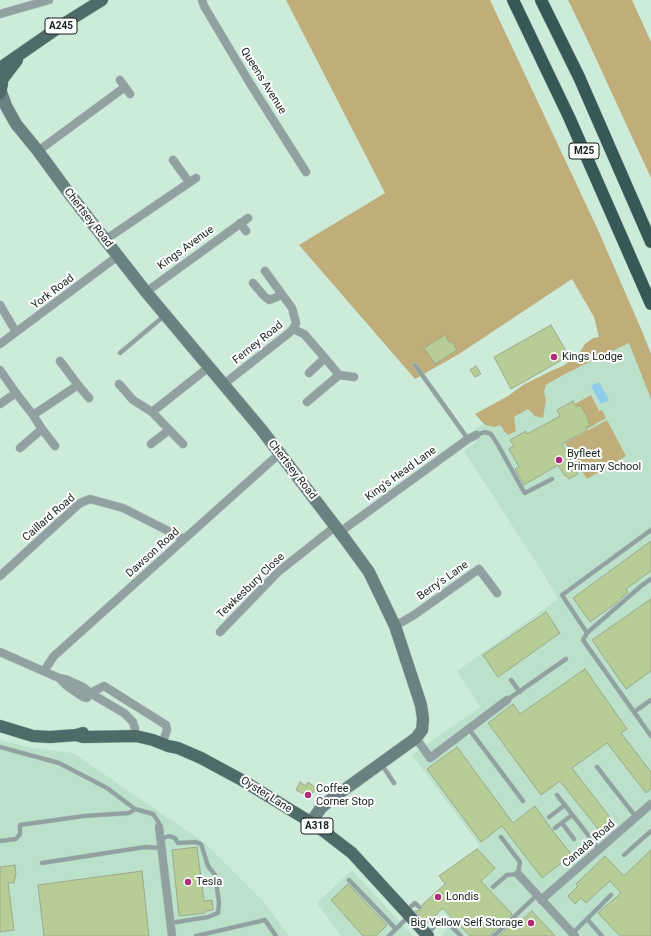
<!DOCTYPE html>
<style>
body{margin:0}
canvas{display:block;background:#ccebd9}
</style>
<canvas width="651" height="936"></canvas>
<script>
const context = document.querySelector('canvas').getContext('2d');
context.lineJoin = 'round';
function fill(path, color) {
  context.fillStyle = color;
  context.fill(path, 'evenodd');
}
function shape(rows) {
  const path = new Path2D();
  for (const r of rows) {
    path.moveTo(r[0], r[1]);
    for (let i = 2; i < r.length; i += 2) path.lineTo(r[i], r[i + 1]);
  }
  return path;
}
function strokePath(path, color, width, dash) {
  context.strokeStyle = color;
  context.lineWidth = width;
  context.lineCap = dash ? 'butt' : 'round';
  context.setLineDash(dash || []);
  context.stroke(path);
}
function label(font, color, halo, rows, align = 'center') {
  context.font = font + ' Roboto,sans-serif';
  context.lineWidth = 4;
  context.setLineDash([]);
  context.textBaseline = 'middle';
  context.strokeStyle = halo;
  context.fillStyle = color;
  for (const [text, x, y, turn = 0] of rows) {
    context.save();
    context.translate(x, y);
    context.rotate((+turn || 0) * Math.PI / 180);
    context.textAlign = isNaN(turn) ? turn : align;
    if (halo) context.strokeText(text, 0, 0);
    context.fillText(text, 0, 0);
    context.restore();
  }
}
fill(shape([
 [629,343,651,399,651,936,442,936,452,921,437,905,451,891,439,876,480,846,412,755,480,707,457,671,558,599,541,570,464,451,477,441,473,431,518,401,565,374],
 [0,740,32,748,73,753,186,830,206,844,264,902,289,936,0,936],
 [352,870,398,920,413,936,341,936,317,903]
]), '#bbe1cb');
fill(shape([
 [286,0,490,0,598,230,642,331,651,354,651,399,629,343,565,374,546,385,544,392,546,400,543,418,535,416,528,409,514,417,516,431,508,435,504,431,502,427,500,425,495,427,485,425,475,414,508,396,523,385,553,370,563,366,578,355,585,344,593,338,599,337,594,317,572,279,459,354,415,379,299,245,385,193],
 [568,0,632,0,651,42,651,178,586,37],
 [591,395,599,411,602,410,606,418,587,429,586,427,590,425,587,418,575,404],
 [607,420,626,456,587,479,565,443]
]), '#bfae7a');
fill(shape([
 [599,382,609,400,601,404,591,386]
]), '#8dcdeb');
const building = shape([
 [551,325,569,356,511,389,494,357,551,325],
 [445,335,449,342,451,341,457,350,435,364,424,348,445,335],
 [476,366,481,374,475,377,470,370,476,366],
 [573,401,576,407,580,405,588,418,587,418,590,425,586,427,587,430,562,444,578,474,569,479,566,475,565,476,558,465,524,485,515,469,519,467,509,449,514,446,510,440,526,431,527,434,560,416,557,410,573,401],
 [651,541,651,571,626,589,628,592,615,604,590,622,573,598,651,541],
 [651,599,651,671,626,689,592,640,651,599],
 [546,612,560,633,498,677,483,655,546,612],
 [585,669,627,729,621,733,651,772,651,789,646,793,607,743,572,768,612,820,599,830,560,781,541,795,488,723,513,704,520,714,585,669],
 [457,747,513,823,535,806,552,830,572,855,542,878,502,826,481,842,427,769,457,747],
 [300,782,306,786,308,782,316,788,310,797,296,790,300,782],
 [197,847,204,901,212,900,213,910,205,911,205,913,179,916,172,850,197,847],
 [477,849,495,868,481,881,512,914,492,933,491,936,470,936,443,908,433,918,429,917,428,919,428,922,427,924,415,911,421,910,422,905,445,884,439,876,477,849],
 [651,850,651,936,620,936,598,913,621,893,610,881,586,903,581,898,575,904,568,896,578,886,576,884,605,856,624,876,651,850],
 [15,865,16,873,14,883,8,883,14,930,0,932,0,867,15,865],
 [142,871,149,936,44,936,38,885,142,871],
 [348,884,387,925,376,936,363,936,331,900,348,884],
 [532,911,555,936,499,936,517,919,519,922,532,911]
]);
fill(building, '#b7cd96');
strokePath(building, '#9ea98e', 1);
const lane = shape([
 [120,353,164,316],
 [415,365,468,439],
 [476,435,485,432,491,434,498,445,524,492,525,493,552,479],
 [651,579,641,586,587,633,583,640,651,736],
 [587,633,562,595,651,530],
 [511,680,520,692],
 [507,700,566,659],
 [634,712,651,700],
 [469,729,523,801],
 [0,747,59,763,107,788,135,809,129,813,84,816,20,825,20,834,16,839,0,841],
 [382,765,394,783],
 [597,767,636,817],
 [557,795,599,849],
 [135,809,153,814,159,823,159,827],
 [549,817,565,805],
 [562,823,574,839],
 [555,828,572,815],
 [161,839,169,836,175,838,178,843,195,842,201,844,208,866,215,875,219,902,218,913,208,917,171,923],
 [624,855,651,831],
 [42,863,145,847,162,848],
 [349,880,396,929],
 [493,887,507,875,518,874,520,862,501,837],
 [407,910,415,903,419,907],
 [587,919,602,936],
 [451,926,461,936],
 [428,933,436,925,431,920],
 [573,933,611,895],
 [196,936,265,920,276,936],
 [389,936,409,916],
 [494,936,537,895]
]);
const street = shape([
 [202,0,204,6,251,85,306,172],
 [0,14,49,0],
 [120,80,130,94],
 [38,151,125,87],
 [173,160,189,182],
 [240,223,246,231],
 [105,240,196,178],
 [265,271,281,293],
 [146,292,248,218],
 [0,305,16,332],
 [293,329,304,334,325,358,309,373],
 [0,344,118,256],
 [60,361,78,385],
 [0,370,16,393,0,404],
 [339,375,354,377],
 [119,384,133,400,152,412,209,367],
 [224,384,289,333,293,329,296,323,292,308,281,293,277,297,269,300,264,296,253,283],
 [16,393,33,415,78,385,89,398],
 [307,402,339,375,325,358],
 [152,412,183,444],
 [33,415,42,429],
 [151,444,169,430],
 [20,448,42,429,55,446],
 [340,532,468,439,476,435],
 [0,576,80,503,90,499,123,508,184,539],
 [395,626,414,615,479,569,497,593],
 [220,632,278,572,336,526],
 [0,652,59,678,68,680,83,687,90,693,124,713,133,722,135,729],
 [44,671,54,656,279,454],
 [59,678,67,686,83,697,87,698,90,693,104,686,166,725,167,730,162,744],
 [416,738,430,758,507,700],
 [159,827,172,936],
 [518,874,575,936],
 [541,900,651,804]
]);
const secondary = shape([
 [1,92,6,106,16,124,38,151,68,192,146,292,261,429,345,539,369,572,395,626,421,705,423,719,422,730,416,738,330,800,321,808,311,822]
]);
const primary = shape([
 [0,68,65,23,102,0],
 [0,79,2,84,0,93],
 [1,81,17,60],
 [0,726,33,736,50,737,76,735,83,733],
 [76,735,83,737,136,736,153,740,168,746,178,748,201,758,240,779,317,826,352,853,428,936]
]);
const highway = shape([
 [513,0,569,117,651,304],
 [541,0,579,77,651,242]
]);
strokePath(lane, '#abc7b7', 5);
strokePath(street, '#abc7b7', 9);
strokePath(secondary, '#abc7b7', 13);
strokePath(primary, '#abc7b7', 13);
strokePath(highway, '#abc7b7', 13);
strokePath(lane, '#91a1a1', 4);
strokePath(street, '#91a1a1', 8);
strokePath(secondary, '#6a8181', 12);
strokePath(primary, '#4e6b6a', 12);
strokePath(highway, '#365857', 12);
for (const [x, y, r, color] of [
 [554,357,4,"#ad2d7b"],
 [559,460,4,"#ad2d7b"],
 [308,795,4,"#ad2d7b"],
 [188,882,4,"#ad2d7b"],
 [438,897,4,"#ad2d7b"],
 [531,923,4,"#ad2d7b"]
]) {
  const dot = new Path2D();
  dot.arc(x, y, r, 0, 2 * Math.PI);
  context.fillStyle = color;
  context.fill(dot);
  strokePath(dot, '#fff', 1.5);
}
for (const [x, y, w] of [
 [61,26,32],
 [584,151,30],
 [317,826,32]
]) {
  const box = new Path2D();
  box.roundRect(x - w / 2, y - 8, w, 16, 3);
  context.fillStyle = '#fff';
  context.fill(box);
  strokePath(box, '#16211b', 1);
}
label('bold 10px', '#16211b', null, [
 ["A245",61,26],
 ["M25",584,151],
 ["A318",317,826]
]);
label('11px', '#16211b', '#fff', [
 ["Queens Avenue",263,81,58],
 ["Chertsey Road",88,218,52],
 ["Kings Avenue",186,248,-36],
 ["York Road",53,292,-37],
 ["Ferney Road",258,343,-39],
 ["Chertsey Road",292,470,52],
 ["King's Head Lane",401,474,-36],
 ["Caillard Road",49,518,-41],
 ["Dawson Road",153,553,-42],
 ["Berry's Lane",443,581,-35],
 ["Tewkesbury Close",251,586,-44],
 ["Oyster Lane",266,795,32],
 ["Canada Road",589,844,-41]
]);
label('11px', '#16211b', '#fff', [
 ["Kings Lodge",562,357],
 ["Byfleet",567,454],
 ["Primary School",567,467],
 ["Coffee",316,789],
 ["Corner Stop",316,802],
 ["Tesla",196,882],
 ["Londis",446,897],
 ["Big Yellow Self Storage",523,923,"right"]
], 'left');
</script>
